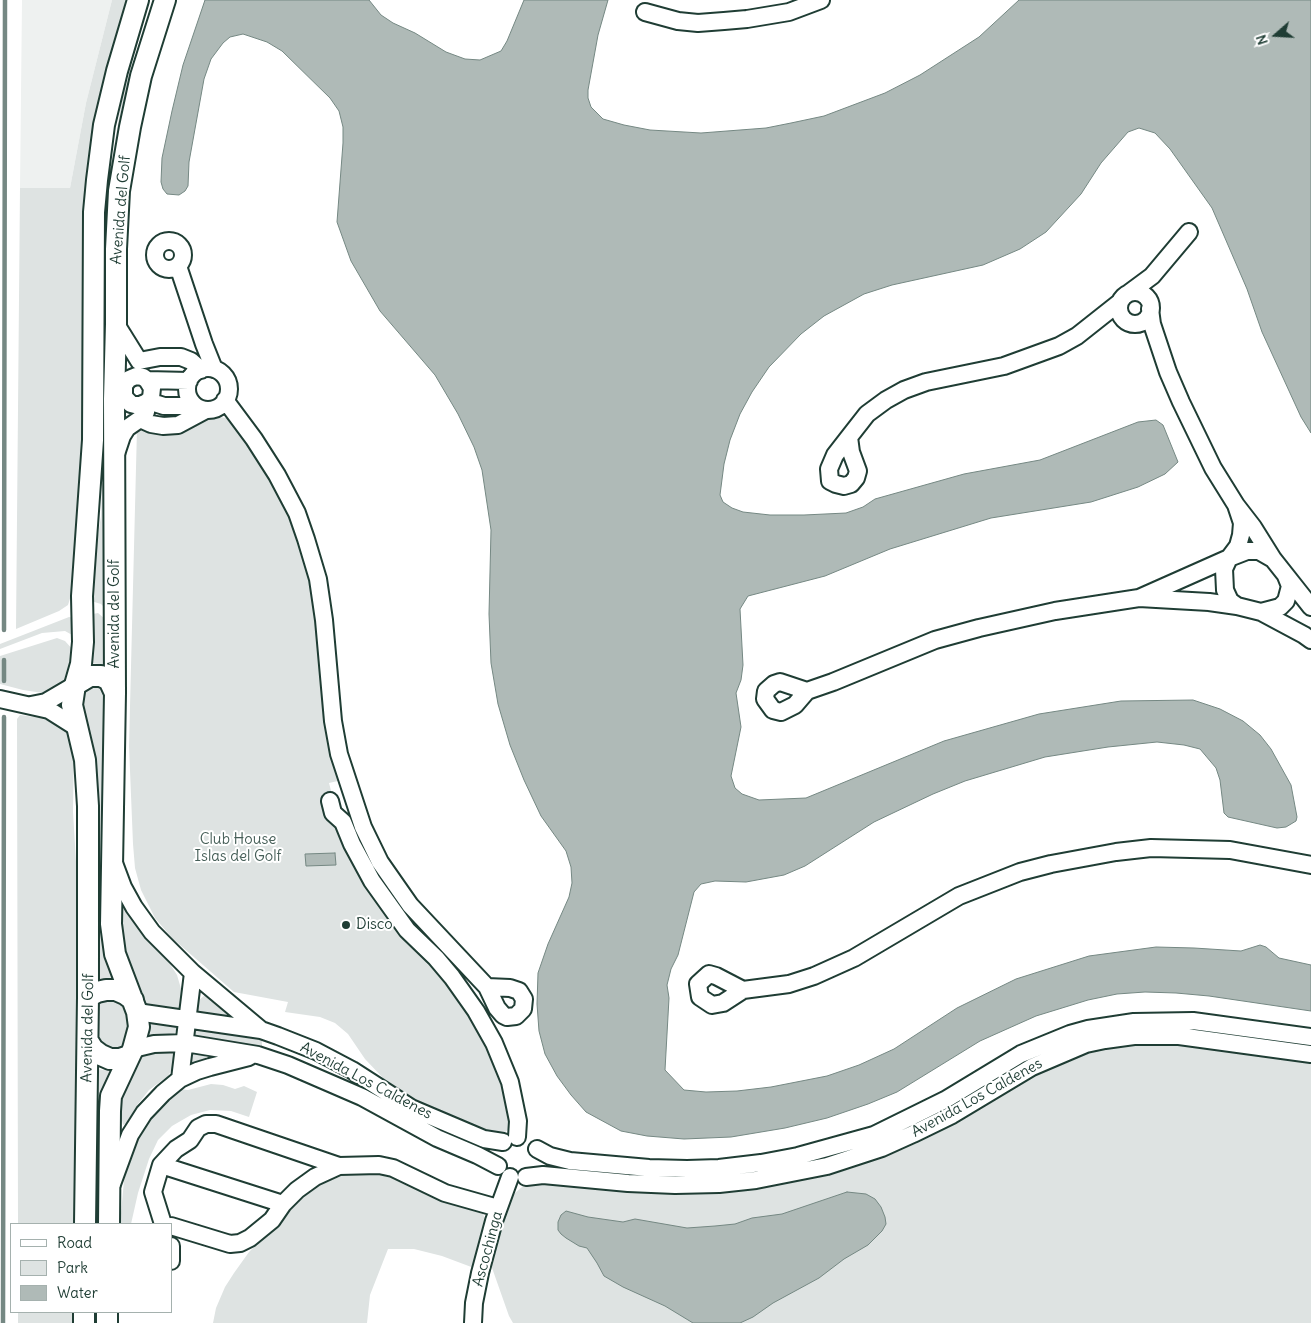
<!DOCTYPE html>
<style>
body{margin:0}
#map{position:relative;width:1311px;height:1323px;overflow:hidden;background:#fff;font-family:Delius,sans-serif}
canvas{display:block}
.legend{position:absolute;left:10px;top:1223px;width:162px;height:90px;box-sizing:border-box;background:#fff;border:1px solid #a5b1ae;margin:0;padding:6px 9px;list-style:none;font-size:15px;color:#1f3d34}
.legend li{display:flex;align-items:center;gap:10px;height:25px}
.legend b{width:25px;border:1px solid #a5b1ae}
.north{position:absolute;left:1251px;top:10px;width:50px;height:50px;-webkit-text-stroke:4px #fff;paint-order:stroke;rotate:251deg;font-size:14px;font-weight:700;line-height:20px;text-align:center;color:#1f3d34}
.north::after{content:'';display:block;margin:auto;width:18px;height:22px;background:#1f3d34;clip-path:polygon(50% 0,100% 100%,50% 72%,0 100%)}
</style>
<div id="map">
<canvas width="1311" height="1323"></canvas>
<ul class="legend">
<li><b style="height:6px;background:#fff"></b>Road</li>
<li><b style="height:14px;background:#dee3e2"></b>Park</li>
<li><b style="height:14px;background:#afbab7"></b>Water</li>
</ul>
<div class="north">N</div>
</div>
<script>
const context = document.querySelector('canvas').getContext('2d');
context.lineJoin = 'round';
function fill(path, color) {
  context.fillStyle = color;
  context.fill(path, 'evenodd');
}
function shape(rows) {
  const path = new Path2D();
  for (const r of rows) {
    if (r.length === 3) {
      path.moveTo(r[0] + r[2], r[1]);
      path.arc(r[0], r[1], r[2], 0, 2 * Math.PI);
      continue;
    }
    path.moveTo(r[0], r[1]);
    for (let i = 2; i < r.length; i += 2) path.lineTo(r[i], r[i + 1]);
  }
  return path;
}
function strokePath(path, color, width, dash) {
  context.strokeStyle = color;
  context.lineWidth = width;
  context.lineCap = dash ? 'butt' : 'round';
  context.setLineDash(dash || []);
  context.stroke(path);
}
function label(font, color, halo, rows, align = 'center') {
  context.font = font + ' Delius,sans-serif';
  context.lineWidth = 4;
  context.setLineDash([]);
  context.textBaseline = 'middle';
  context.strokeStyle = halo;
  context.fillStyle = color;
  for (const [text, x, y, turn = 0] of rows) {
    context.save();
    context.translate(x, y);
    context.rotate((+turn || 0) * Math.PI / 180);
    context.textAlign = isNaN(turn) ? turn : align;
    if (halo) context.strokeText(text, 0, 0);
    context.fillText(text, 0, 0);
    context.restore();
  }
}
fill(shape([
 [22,0,112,0,86,103,70,188,20,188]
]), '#eef1f0');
fill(shape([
 [112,0,134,0,113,69,73,589,68,605,59,611,16,629,20,188,70,188,86,103],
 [153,0,160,0,130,96,107,362,104,362,104,301,100,264,103,211,123,94],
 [103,412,107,412,105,608,101,604,91,601,92,575,101,516],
 [213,416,226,418,238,427,263,462,293,522,311,574,342,780,329,783,340,825,450,982,499,1060,513,1123,509,1129,504,1133,495,1134,482,1130,422,1104,384,1079,365,1059,348,1034,335,1023,320,1017,285,1012,288,1002,234,992,172,938,155,918,141,890,135,868,133,844,129,746,137,428],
 [98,613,105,619,110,665,89,663,89,619,93,614],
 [69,617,75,618,74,636,65,631,42,633,0,649,0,644],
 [57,638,65,641,74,651,73,671,63,685,43,693,23,690,0,684,0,656],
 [93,682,103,688,105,693,116,982,97,982,97,774,94,761,78,714,81,689],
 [20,715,49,719,65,729,74,745,73,812,80,928,79,1224,18,1224,17,719],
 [121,899,150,941,170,964,177,975,184,999,181,1010,176,1013,150,1007,143,1001,123,953],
 [205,995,209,995,232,1014,231,1017,197,1016,194,1004],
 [104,996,126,1003,130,1030,124,1046,120,1049,112,1050,104,1048,97,1039,98,1000],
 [148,1021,177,1025,178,1027,173,1036,148,1036],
 [195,1028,262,1038,262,1046,258,1049,196,1039,193,1032],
 [1154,1044,1185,1044,1311,1062,1311,1323,513,1323,509,1316,491,1265,505,1211,515,1193,522,1187,531,1183,540,1181,729,1190,773,1186,820,1175,864,1164,904,1149,936,1133,1037,1073,1062,1061,1095,1051,1124,1046],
 [151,1049,174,1051,175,1058,172,1069,168,1076,149,1090,138,1104,127,1123,123,1125,118,1101,135,1060],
 [192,1053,202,1054,206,1057,206,1060,189,1067,188,1058],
 [97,1069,110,1071,104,1089,102,1224,95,1224,95,1072],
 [211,1084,223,1085,235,1089,244,1086,257,1092,249,1117,231,1111,210,1110,191,1115,172,1126,158,1140,149,1159,138,1193,131,1224,120,1224,125,1170,130,1152,148,1116,179,1089,188,1090],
 [371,1172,388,1175,442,1200,483,1214,487,1224,474,1268,442,1256,414,1249,388,1249,370,1295,367,1323,213,1323,216,1308,225,1287,234,1273,249,1252,277,1224,304,1194,313,1187,332,1178,344,1173],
 [18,1312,78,1312,78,1323,18,1323]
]), '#dee3e2');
const water = shape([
 [205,0,369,0,381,15,393,23,415,33,446,52,465,59,480,60,501,51,507,41,524,0,608,0,598,35,588,90,588,98,591,107,603,119,624,125,650,130,701,133,766,128,791,123,824,116,885,93,920,75,979,37,1019,0,1311,0,1311,433,1301,417,1262,332,1247,289,1212,208,1170,149,1155,133,1139,128,1128,132,1101,163,1081,194,1046,232,1020,249,983,265,892,285,864,294,824,316,801,334,769,367,752,392,740,414,730,440,724,464,720,495,723,502,732,508,743,512,770,515,804,515,846,513,863,507,875,499,964,474,1040,460,1138,422,1156,420,1163,425,1178,462,1165,474,1138,487,1091,502,991,518,890,549,825,576,748,596,740,609,743,665,741,680,736,693,741,727,731,776,735,788,742,794,759,800,806,798,944,741,1039,714,1121,701,1193,700,1220,709,1243,721,1260,735,1271,749,1291,785,1297,817,1296,821,1286,827,1277,828,1228,817,1224,813,1220,780,1216,768,1200,749,1184,745,1157,742,1108,747,1045,757,965,781,933,794,874,822,805,866,784,875,746,882,715,881,701,884,694,892,678,955,671,969,667,985,669,998,665,1070,684,1090,706,1092,737,1091,771,1087,827,1076,859,1065,894,1049,957,1008,1016,979,1089,956,1156,947,1194,948,1241,951,1260,945,1266,947,1279,958,1311,965,1311,1011,1209,996,1176,993,1145,992,1117,994,1088,1000,1036,1016,980,1041,897,1092,868,1104,827,1118,785,1128,731,1137,684,1139,647,1136,621,1131,586,1112,571,1095,557,1076,545,1054,539,1031,537,1004,538,973,548,944,569,897,572,883,571,867,566,851,541,816,524,780,510,745,498,704,491,663,489,614,491,530,482,470,474,447,458,414,435,375,380,311,351,261,337,222,343,143,343,127,339,111,330,98,282,51,267,42,243,34,230,37,223,43,211,59,204,79,189,162,188,186,185,191,179,195,167,194,163,189,161,182,162,158,172,111,183,65,205,0],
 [335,853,336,865,306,866,305,854,335,853],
 [847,1192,866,1194,875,1199,881,1207,885,1217,886,1224,882,1231,868,1245,844,1259,819,1278,773,1303,753,1317,740,1323,693,1323,665,1306,623,1287,604,1276,597,1263,587,1248,579,1246,566,1238,561,1234,558,1230,558,1222,561,1215,566,1211,588,1217,623,1222,635,1219,687,1228,715,1226,735,1224,752,1218,782,1214,847,1192]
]);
fill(water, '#afbab7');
strokePath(water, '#758883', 1);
strokePath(shape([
 [4,630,5,0],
 [4,660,4,681],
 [3,1323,4,717]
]), '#758883', 4.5);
const minor = shape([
 [645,12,678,21,698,23,724,21,747,19,789,12,821,0],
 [169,255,14],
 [178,266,204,344,214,369],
 [1135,308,16],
 [1129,293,1152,276,1189,232],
 [1150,309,1152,324,1168,372,1181,402,1213,468,1236,505],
 [116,324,139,361,160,357,181,357,191,361,201,370],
 [208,389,21],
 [147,380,189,381],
 [225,400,254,439,277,475,297,513,306,539,318,579,324,620,333,721,339,754,363,827,380,862,410,905,487,987],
 [148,401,164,406,195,406],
 [140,419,146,412,147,402,151,398,152,388,147,380,143,377,136,376,129,379,124,385,124,394,125,398,131,404,135,405,140,405,147,402],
 [849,437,851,452,858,471,856,478,851,484,844,486,836,484,830,481,829,469,835,455,849,437,867,414,886,400,904,390,926,382,1004,366,1059,346,1077,336,1120,302],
 [116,454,122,436,127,428,140,419,151,424,163,426,178,425,206,410],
 [1237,606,1230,601,1225,590,1224,569,1229,558,1247,551,1259,551,1273,559],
 [1311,607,1273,559,1253,527,1236,505,1242,523,1241,535,1238,546,1229,558,1139,598,1209,602,1237,606,1261,612,1304,635,1311,640],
 [1261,612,1280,607,1286,601,1290,586,1286,576],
 [807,691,780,682,774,684,766,691,765,699,773,710,781,712,795,705,807,691,833,682,935,640,979,628,1055,611,1139,598],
 [0,699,49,710,79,729],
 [31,705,46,702,75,685],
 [330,801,333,813,343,822,352,844,372,881,407,930,436,958,452,977,476,1011,494,1043,510,1082,518,1121,517,1137],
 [114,863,123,887,134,907,152,932,193,973,261,1030],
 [487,987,510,988,519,991,524,999,523,1009,516,1016,507,1017,503,1015,497,1008,487,987],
 [743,990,716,976,709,974,698,984,700,997,712,1005,723,1003,743,990,789,984,814,976,854,958,959,896,1020,872,1051,864,1116,852,1151,848,1230,850,1311,865],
 [137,1012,261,1030,278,1036,316,1051,352,1070,411,1108,484,1139,503,1142],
 [133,1049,154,1044,185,1043,258,1055,288,1065,362,1097,437,1138,477,1155,498,1166],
 [180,1079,193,973],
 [537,1149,550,1156,570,1161,649,1168,687,1169,719,1168,761,1163,798,1156,874,1135,945,1100,1021,1054,1070,1034,1088,1029,1134,1022,1193,1021,1311,1037],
 [161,1165,283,1204],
 [526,1177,543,1175,628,1183,675,1185,719,1184,756,1180,827,1166,882,1148,913,1134,952,1115,1032,1067,1086,1044,1105,1040,1134,1036,1179,1036,1311,1054],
 [112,1184,130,1135,144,1113,163,1093,180,1079,197,1071,210,1067,249,1057],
 [163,1224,153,1192,161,1165,176,1149,190,1140,198,1128,206,1124,216,1124,339,1166,379,1165,393,1168,445,1193,498,1208],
 [171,1226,230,1244,240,1243,250,1238,272,1220,283,1204,297,1190,315,1177,339,1166],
 [171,1246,171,1261],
 [473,1323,474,1303,480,1273,494,1221,510,1177]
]);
const tertiary = shape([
 [75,685,90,676,101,676,109,680,115,693],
 [88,997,97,992,106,990,116,990,125,994,133,1000],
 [88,1041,93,1049,101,1055,110,1059,120,1059,129,1056],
 [85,1224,88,997,88,806,85,760,72,705,75,685,81,664,83,642,82,596,93,440,94,212,97,180,104,125,117,71,138,0],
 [109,1224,110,1111,111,1096,133,1049,139,1027,137,1012,115,954,111,924,115,693,114,399,116,324,116,249,119,191,130,127,141,76,165,0],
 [84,1323,84,1312],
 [107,1323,107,1312]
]);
strokePath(minor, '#1f3d34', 20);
strokePath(tertiary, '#1f3d34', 24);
strokePath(minor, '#fff', 16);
strokePath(tertiary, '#fff', 20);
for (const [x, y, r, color] of [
 [346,925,5,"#1f3d34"]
]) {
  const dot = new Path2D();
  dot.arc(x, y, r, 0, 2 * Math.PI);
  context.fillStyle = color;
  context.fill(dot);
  strokePath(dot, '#fff', 2);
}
label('15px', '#1f3d34', '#fff', [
 ["Avenida del Golf",121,210,-85],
 ["Avenida del Golf",115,614,-90],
 ["Avenida del Golf",88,1028,-89],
 ["Avenida Los Caldenes",366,1081,28],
 ["Avenida Los Caldenes",977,1098,-29],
 ["Ascochinga",488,1249,-75]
]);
label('15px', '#455e57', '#fff', [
 ["Club House",238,840],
 ["Islas del Golf",238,857]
]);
label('15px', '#1f3d34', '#fff', [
 ["Disco",356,925]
], 'left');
</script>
